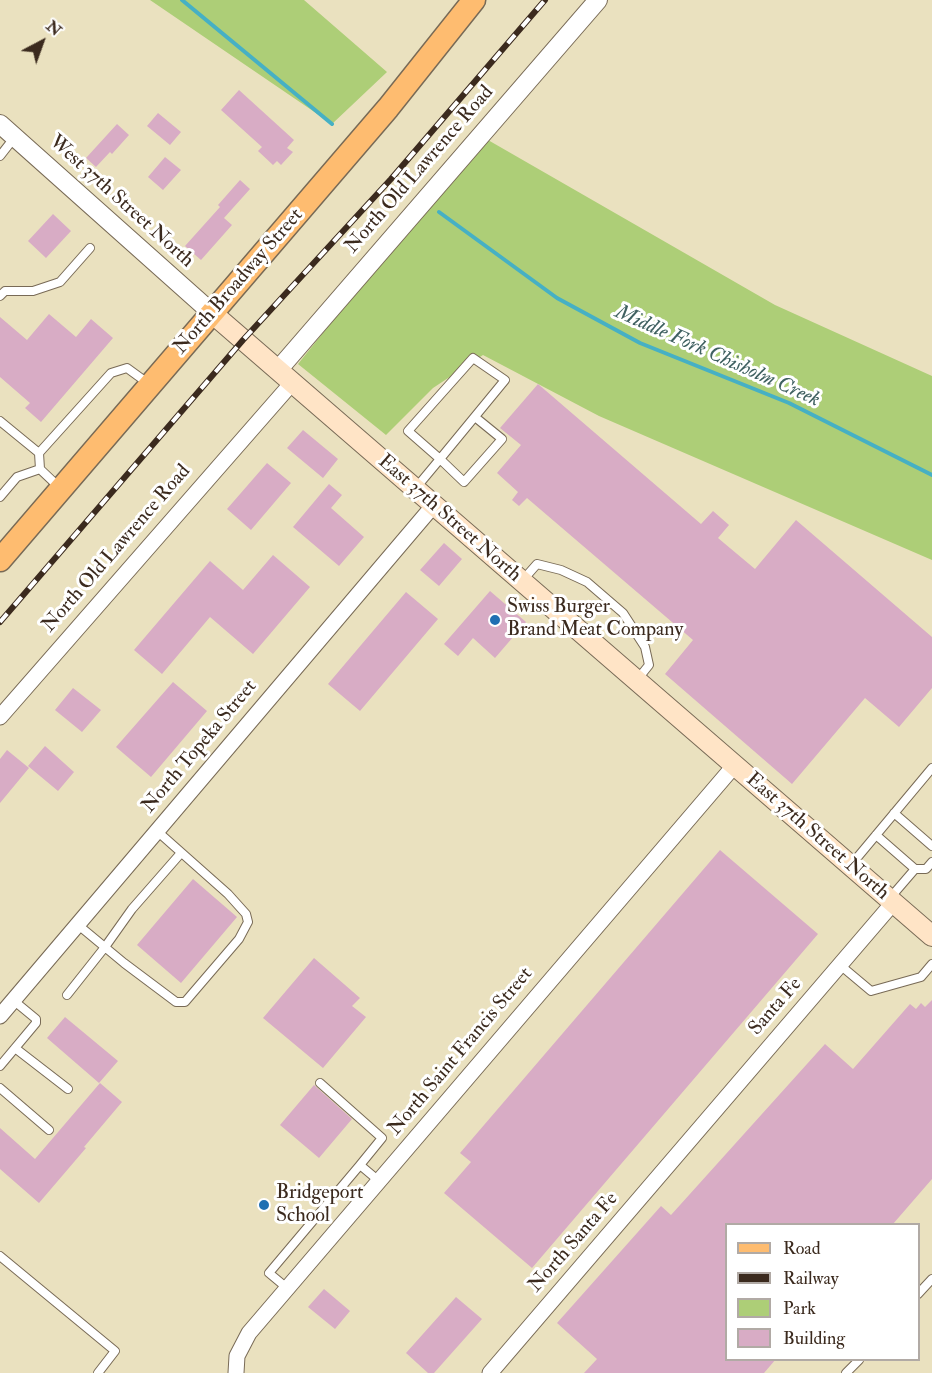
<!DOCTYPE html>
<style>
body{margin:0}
#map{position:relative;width:932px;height:1373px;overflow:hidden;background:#eae1bf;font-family:"IM FELL Double Pica",serif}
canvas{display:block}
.legend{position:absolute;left:725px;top:1223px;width:195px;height:138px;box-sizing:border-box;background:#fff;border:2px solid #b1aaa5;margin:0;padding:8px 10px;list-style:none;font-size:18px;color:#3b2a1e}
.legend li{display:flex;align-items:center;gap:12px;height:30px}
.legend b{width:30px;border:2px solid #b1aaa5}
.north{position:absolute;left:12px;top:12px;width:60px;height:60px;-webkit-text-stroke:4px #fff;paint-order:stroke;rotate:41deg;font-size:16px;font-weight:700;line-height:24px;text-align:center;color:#3b2a1e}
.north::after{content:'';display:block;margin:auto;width:21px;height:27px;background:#3b2a1e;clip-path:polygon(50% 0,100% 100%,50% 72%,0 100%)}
</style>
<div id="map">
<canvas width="932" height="1373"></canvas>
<ul class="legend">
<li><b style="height:8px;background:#febc70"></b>Road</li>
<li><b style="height:8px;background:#3b2a1e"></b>Railway</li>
<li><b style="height:16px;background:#adce77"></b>Park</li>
<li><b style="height:16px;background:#d8acc5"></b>Building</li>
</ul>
<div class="north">N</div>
</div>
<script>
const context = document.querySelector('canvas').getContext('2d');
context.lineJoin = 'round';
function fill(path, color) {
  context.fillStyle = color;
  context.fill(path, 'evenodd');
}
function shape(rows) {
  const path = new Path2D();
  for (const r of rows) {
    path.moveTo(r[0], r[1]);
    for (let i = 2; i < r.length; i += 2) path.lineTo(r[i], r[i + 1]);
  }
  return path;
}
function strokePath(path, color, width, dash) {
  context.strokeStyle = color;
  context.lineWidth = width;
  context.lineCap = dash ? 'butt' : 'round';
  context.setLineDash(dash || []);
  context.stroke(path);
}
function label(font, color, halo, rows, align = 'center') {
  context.font = font + ' "IM FELL Double Pica",serif';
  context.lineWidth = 6;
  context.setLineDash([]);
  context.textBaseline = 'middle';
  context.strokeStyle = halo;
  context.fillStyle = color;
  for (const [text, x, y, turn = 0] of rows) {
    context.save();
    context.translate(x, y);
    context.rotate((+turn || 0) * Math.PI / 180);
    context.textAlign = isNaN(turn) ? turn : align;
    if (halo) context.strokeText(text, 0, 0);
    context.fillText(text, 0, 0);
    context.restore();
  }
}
fill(shape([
 [150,0,304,0,387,72,332,124],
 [481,136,775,305,932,376,932,560,599,416,483,355,433,388,386,435,298,364]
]), '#adce77');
strokePath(shape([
 [182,0,332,124],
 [439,212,557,298,640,343,789,403,932,475]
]), '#46b0c4', 4);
fill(shape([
 [239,90,294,140,287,148,293,152,281,165,277,161,273,165,258,151,262,147,221,110],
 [158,113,181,132,170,145,147,126],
 [117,124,129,135,112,154,110,152,96,167,86,158],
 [165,157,181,170,163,190,148,177],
 [240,180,250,189,224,218,232,225,201,260,185,246,220,207,218,205],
 [53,214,71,231,46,258,28,241],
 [49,314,76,337,91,319,113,338,41,422,25,408,30,403,0,377,0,317,27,340],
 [538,384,701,524,713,511,729,525,718,538,755,569,796,520,932,637,932,688,899,727,865,698,792,784,665,674,693,640,527,498,519,506,512,500,518,492,497,473,521,445,500,428],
 [303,430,338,459,323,478,287,448],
 [267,463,291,483,251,530,227,509],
 [329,484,342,495,331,508,364,537,339,566,293,527],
 [444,543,462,559,439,586,420,570],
 [273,555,310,587,253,654,210,617,162,674,134,650,210,561,243,590],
 [490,591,526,622,495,658,473,638,458,656,444,644],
 [406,592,438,619,360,711,328,684],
 [173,682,207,711,151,777,116,747],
 [73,688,101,710,82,732,55,710],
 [45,746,74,772,58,791,28,766],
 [7,750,29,768,0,803,0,759],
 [720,850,818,934,532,1268,444,1193,471,1162,460,1153],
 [193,879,237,917,181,983,137,945],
 [314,958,360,998,352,1006,366,1017,323,1068,263,1018],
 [932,1000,932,1179,893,1224,726,1224,726,1359,776,1359,764,1373,584,1373,597,1359,557,1323,661,1206,671,1215,825,1044,853,1069,910,1004,916,1009,921,1003,925,1007],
 [65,1017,118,1061,99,1083,47,1038],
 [100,1083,122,1102,84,1147,86,1148,39,1203,0,1169,0,1128,35,1159],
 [314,1085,352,1119,319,1158,280,1125],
 [324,1289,350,1311,335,1329,308,1307],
 [456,1297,482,1319,434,1373,428,1373,406,1353]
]), '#d8acc5');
const service = shape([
 [0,156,14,138],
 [0,296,5,291,33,291,60,282,90,248],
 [0,421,39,453],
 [60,488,40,469,39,453,111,373,127,368,149,384],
 [415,489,440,459,505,380,473,358,408,431,440,459,464,482,502,439,475,417],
 [0,497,17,477,40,469],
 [522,581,537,564,561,570,587,582,623,613,645,647,649,665,637,680],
 [894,813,932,846],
 [876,835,915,869],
 [851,865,932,768],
 [890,898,915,869,926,869,932,862],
 [77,924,124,963,176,1002,185,1002,239,939,248,922,246,914,228,894,157,831],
 [840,965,871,991,921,977,932,964],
 [67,995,105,947,132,909,181,853],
 [15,1048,68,1089],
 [0,1066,36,1023,36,1019,13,1000],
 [320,1083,382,1138,360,1165,379,1181],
 [0,1088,49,1130],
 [0,1256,115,1351,98,1373],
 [287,1288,269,1273,360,1165],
 [918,1294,932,1279],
 [846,1373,859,1360]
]);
const minor = shape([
 [0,717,292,383],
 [0,1016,433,506],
 [236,1373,237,1356,249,1333,734,766],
 [490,1373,893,903]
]);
const tertiary = shape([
 [0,124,212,313],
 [278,370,598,0]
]);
const secondary = shape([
 [212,313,932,936]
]);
const primary = shape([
 [0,560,388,108,474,0]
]);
strokePath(service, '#786a56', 10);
strokePath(minor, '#786a56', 17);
strokePath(tertiary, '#786a56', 20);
strokePath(secondary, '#786a56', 22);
strokePath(primary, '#786a56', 25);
strokePath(service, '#fff', 8);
strokePath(minor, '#fff', 15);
strokePath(tertiary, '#fff', 18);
strokePath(secondary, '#ffe4c6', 20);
strokePath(primary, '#febc70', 22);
const rail = shape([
 [0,622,243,340,391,179,545,0]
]);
strokePath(rail, '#3b2a1e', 6);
strokePath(rail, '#fff', 4, [11]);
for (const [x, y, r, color] of [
 [495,620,6,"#1f6fb2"],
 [264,1205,6,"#1f6fb2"]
]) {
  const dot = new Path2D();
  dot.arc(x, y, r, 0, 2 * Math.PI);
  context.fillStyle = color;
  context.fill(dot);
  strokePath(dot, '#fff', 2);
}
label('20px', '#3b2a1e', '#fff', [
 ["North Old Lawrence Road",420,170,-49],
 ["West 37th Street North",121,202,42],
 ["North Broadway Street",239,282,-49],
 ["East 37th Street North",449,519,41],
 ["North Old Lawrence Road",117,549,-49],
 ["North Topeka Street",200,747,-50],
 ["East 37th Street North",817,837,41],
 ["Santa Fe",776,1007,-49],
 ["North Saint Francis Street",461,1052,-50],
 ["North Santa Fe",574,1243,-49]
]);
label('20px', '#3b2a1e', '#fff', [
 ["Swiss Burger",507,608],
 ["Brand Meat Company",507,631],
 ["Bridgeport",276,1194],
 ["School",276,1217]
], 'left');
label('italic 21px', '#3f6060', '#fff', [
 ["Middle Fork Chisholm Creek",717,357,24]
]);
</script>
